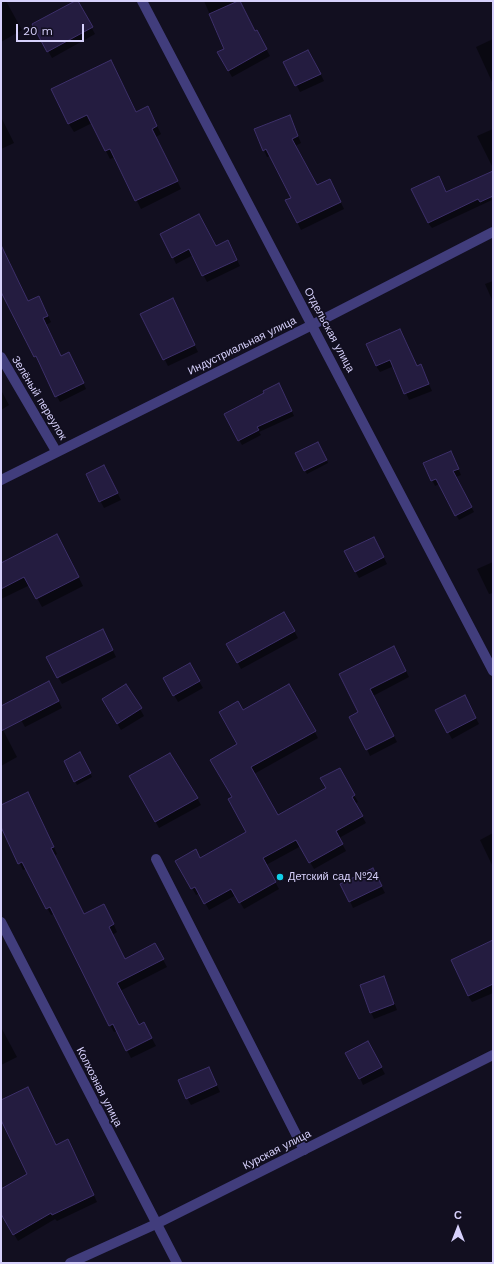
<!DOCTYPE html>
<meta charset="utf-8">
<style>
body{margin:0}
#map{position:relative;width:494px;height:1264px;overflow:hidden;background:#120f20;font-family:"Work Sans",sans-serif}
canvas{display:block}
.frame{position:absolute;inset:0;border:2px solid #d7d1fc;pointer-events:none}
.north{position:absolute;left:438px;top:1208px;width:40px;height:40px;-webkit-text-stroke:3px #120f20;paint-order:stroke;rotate:0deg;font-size:11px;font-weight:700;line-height:16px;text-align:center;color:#d7d1fc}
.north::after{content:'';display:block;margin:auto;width:14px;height:18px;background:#d7d1fc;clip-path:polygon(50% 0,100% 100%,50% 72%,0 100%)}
.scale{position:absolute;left:16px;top:24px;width:68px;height:18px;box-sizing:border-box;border:2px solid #d7d1fc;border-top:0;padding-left:5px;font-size:12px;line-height:14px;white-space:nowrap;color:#d7d1fc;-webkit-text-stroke:3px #120f20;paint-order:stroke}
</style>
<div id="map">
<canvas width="494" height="1264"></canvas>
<div class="frame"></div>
<div class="north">С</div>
<div class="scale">20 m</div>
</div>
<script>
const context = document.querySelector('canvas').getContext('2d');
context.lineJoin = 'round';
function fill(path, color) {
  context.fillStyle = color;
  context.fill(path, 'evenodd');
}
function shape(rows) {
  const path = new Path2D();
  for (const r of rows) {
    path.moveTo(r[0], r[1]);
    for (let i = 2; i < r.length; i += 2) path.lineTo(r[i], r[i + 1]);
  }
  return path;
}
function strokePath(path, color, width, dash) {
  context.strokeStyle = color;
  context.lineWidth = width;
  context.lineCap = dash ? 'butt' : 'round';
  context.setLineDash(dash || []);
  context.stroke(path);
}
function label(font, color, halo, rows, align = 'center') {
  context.font = font + ' "Work Sans",sans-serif';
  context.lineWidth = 3.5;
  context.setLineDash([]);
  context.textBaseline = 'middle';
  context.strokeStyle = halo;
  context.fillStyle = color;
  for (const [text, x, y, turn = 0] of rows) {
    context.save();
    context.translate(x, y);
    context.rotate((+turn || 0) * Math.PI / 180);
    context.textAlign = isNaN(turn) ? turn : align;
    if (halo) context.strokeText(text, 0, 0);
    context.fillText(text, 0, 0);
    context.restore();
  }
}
fill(shape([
 [1,1,6,1,22,30,1,42],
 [77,1,95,34,52,58,34,25],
 [204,1,240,1,255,32,257,32,270,56,232,77,219,53,225,49],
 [493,39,493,84,476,47],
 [312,57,324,81,300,92,285,62],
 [115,69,137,113,152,116,161,134,156,137,181,189,141,209,115,157,110,159,92,123,74,132,69,124],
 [289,116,301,143,295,146,317,186,333,187,344,209,301,230,287,201,292,198,271,156,267,157,264,150],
 [1,117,14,143,1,149],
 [493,129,493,168,477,136],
 [484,183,492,200,432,228,428,223,446,193],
 [199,215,216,247,231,248,240,266,207,282,193,255,176,264,173,257],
 [1,247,28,302,42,303,51,322,46,325,61,357,72,359,86,389,60,402,1,291],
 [493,281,493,302,485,284],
 [176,306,198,352,168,366,142,314],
 [400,330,417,367,420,365,432,391,409,400,394,366,380,372,376,366],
 [1,390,9,405,1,410],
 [282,390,294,416,259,432,261,435,242,445,225,415],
 [318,443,328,463,307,474,296,454],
 [453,457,461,475,456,477,474,512,459,520,439,484,435,486,424,463],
 [107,473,121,500,104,508,87,475],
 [62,544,83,586,42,607,30,585,1,599,1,564],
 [377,544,387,564,359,578,355,571],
 [493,562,493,593,489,594,477,569],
 [284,613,298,638,241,669,228,644],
 [106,636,116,657,62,684,47,658],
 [397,654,409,677,373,696,397,742,370,756,367,749,360,713,340,674],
 [189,664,203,688,178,702,165,678],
 [126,685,144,716,121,730,103,700],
 [289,686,318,738,254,774,277,816,327,788,339,769,358,802,355,804,366,823,339,838,346,851,314,869,301,846,266,865,279,889,244,909,236,895,209,910,200,893,196,895,177,861,200,859,248,832,233,798,243,712],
 [53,689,62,708,25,727,11,702],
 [468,703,479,724,452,739,448,732],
 [1,726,17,757,1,766],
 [80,754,92,777,77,785,65,761],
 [130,776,197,798,201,805,159,828],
 [32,801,57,854,54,856,84,915,108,912,117,932,112,935,125,960,159,952,167,967,120,991,138,1026,148,1031,156,1046,131,1058,117,1031,114,1032,110,1025,54,914,51,915,26,869,23,870,1,825,1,806],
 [493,833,493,867,480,840],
 [376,876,385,893,353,908,350,901],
 [493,949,493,993,472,1002,468,996],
 [384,977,397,1010,374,1019,371,1012],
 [2,1029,17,1057,1,1065,1,1030],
 [371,1049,385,1074,363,1085,360,1078],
 [209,1068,220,1092,191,1105,187,1098],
 [1,1101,56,1146,71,1147,97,1202,57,1221,55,1219,18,1241,1,1212,1,1191,29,1175,1,1117]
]), '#0007');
const building = shape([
 [75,1,78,1,93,27,47,52,32,24,75,1],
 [238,1,240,1,255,31,257,30,267,49,228,71,217,52,224,49,209,14,238,1],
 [308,50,321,74,295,86,283,62,308,50],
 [111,60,136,112,148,106,157,126,152,129,178,181,135,201,110,149,105,151,87,115,68,124,51,89,111,60],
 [290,115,298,136,292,139,317,185,330,179,341,202,297,223,285,200,291,198,266,149,263,151,254,129,290,115],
 [493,171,493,196,480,202,478,199,428,223,411,189,439,176,446,192,493,171],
 [199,214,216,246,228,240,237,260,202,276,189,249,172,258,160,234,199,214],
 [1,245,28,301,39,296,48,316,43,318,61,356,69,352,84,383,55,397,36,356,34,357,1,292,1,245],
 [173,298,195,345,163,360,140,314,173,298],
 [400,329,417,366,421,364,429,384,404,394,390,360,376,366,366,344,400,329],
 [279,383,292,411,257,427,259,430,238,441,224,414,264,393,263,391,279,383],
 [318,442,327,460,304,471,295,453,318,442],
 [451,451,459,469,453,471,472,507,455,516,436,479,431,481,423,463,451,451],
 [104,465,118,493,99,502,86,474,104,465],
 [57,534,79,577,36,599,24,577,1,589,1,563,57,534],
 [374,537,384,557,355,572,344,551,374,537],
 [284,612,295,631,237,663,226,644,284,612],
 [103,629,113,650,57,678,46,657,103,629],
 [394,646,406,671,370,689,394,736,366,750,349,717,358,712,339,674,394,646],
 [190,663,200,681,173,696,163,678,190,663],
 [49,681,59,701,1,731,1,706,49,681],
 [126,684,142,708,117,724,102,699,126,684],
 [289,684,316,731,251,767,278,815,326,788,320,778,340,768,355,795,352,797,363,816,336,831,343,844,309,863,296,840,263,858,276,882,239,903,231,889,204,904,195,887,191,889,175,861,196,849,200,858,246,832,228,799,232,797,210,760,237,744,219,712,238,701,243,710,289,684],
 [465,695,476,718,447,733,435,710,465,695],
 [80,752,91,773,74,782,64,761,80,752],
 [170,753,198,798,155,822,129,776,170,753],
 [28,792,54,847,51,848,84,914,104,904,114,924,109,927,125,959,155,943,164,959,117,983,139,1025,144,1022,152,1038,126,1051,113,1024,109,1026,50,907,46,909,22,862,18,864,1,827,1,805,28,792],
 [373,868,382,886,349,902,340,884,373,868],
 [493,940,493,984,468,996,451,960,493,940],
 [384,976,394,1004,370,1013,360,985,384,976],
 [368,1041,382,1067,359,1079,345,1053,368,1041],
 [209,1067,217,1085,186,1099,178,1080,209,1067],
 [28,1087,56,1145,68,1139,94,1195,52,1215,51,1213,13,1235,1,1214,1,1189,27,1174,1,1120,1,1100,28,1087]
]);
fill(building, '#241c40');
strokePath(building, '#3d306a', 1);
strokePath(shape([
 [156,859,304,1150]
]), '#413d7c', 10);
strokePath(shape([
 [1,357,56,451],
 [1,480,312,325,493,232],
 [1,922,177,1263],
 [70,1263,156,1224,493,1055]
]), '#413d7c', 10);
strokePath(shape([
 [142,1,493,671]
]), '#413d7c', 10);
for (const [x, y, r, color] of [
 [280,877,4,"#10cee9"]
]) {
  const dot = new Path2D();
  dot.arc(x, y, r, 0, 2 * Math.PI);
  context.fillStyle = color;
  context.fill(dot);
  strokePath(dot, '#120f20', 1.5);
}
label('11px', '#d7d1fc', '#120f20', [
 ["Отдельская улица",329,330,62],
 ["Индустриальная улица",242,346,-26],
 ["Зелёный переулок",39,398,59],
 ["Колхозная улица",99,1087,63],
 ["Курская улица",277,1150,-27]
]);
label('11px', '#d7d1fc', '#120f20', [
 ["Детский сад №24",288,877]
], 'left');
</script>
